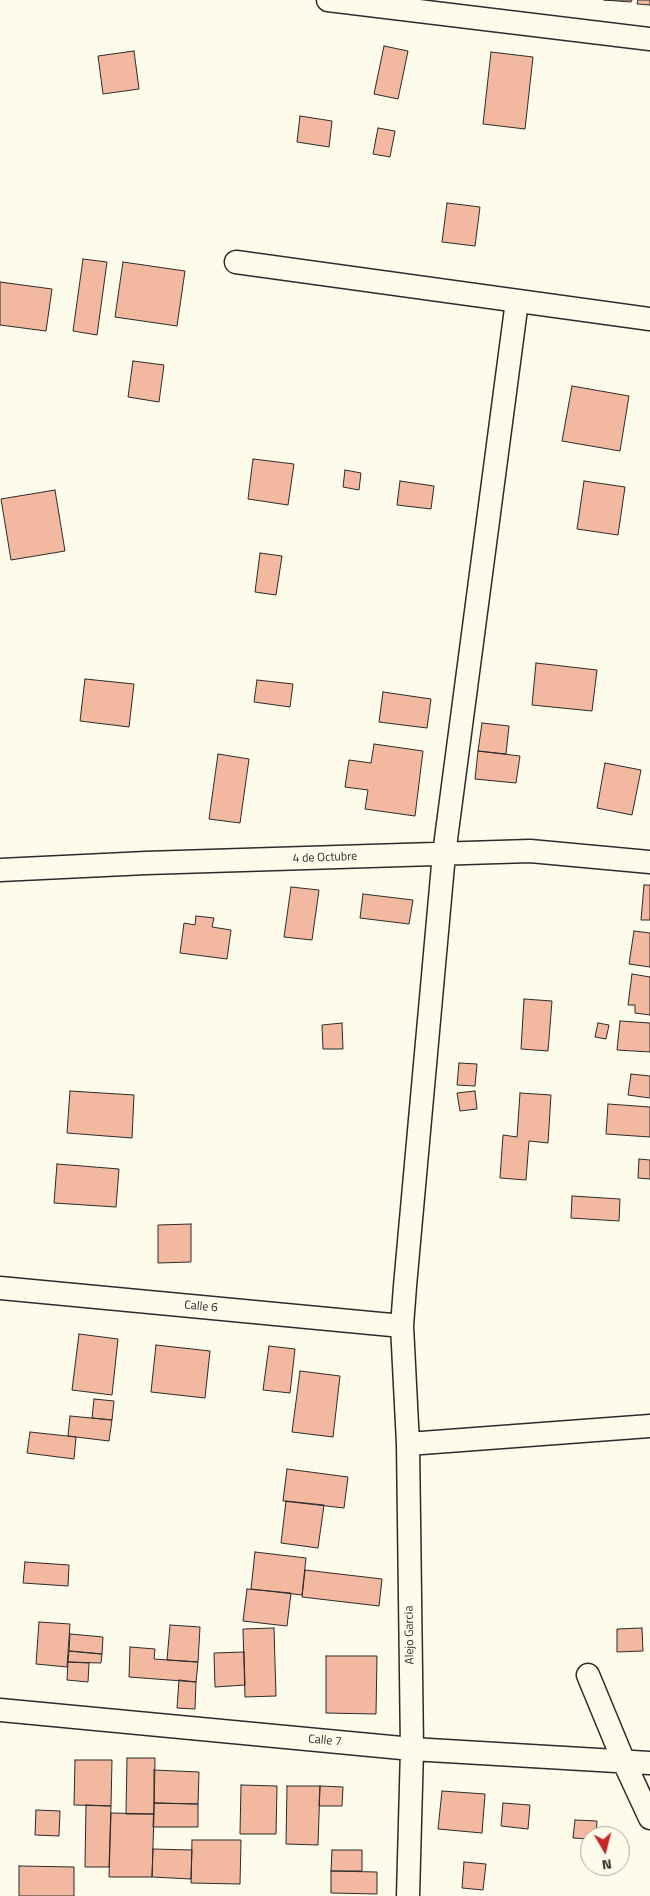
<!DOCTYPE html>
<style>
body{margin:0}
#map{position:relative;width:650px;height:1896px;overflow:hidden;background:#fdfbea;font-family:"Titillium Web",sans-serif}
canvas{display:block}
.north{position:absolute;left:580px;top:1826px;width:50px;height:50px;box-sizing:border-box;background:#fdfbea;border:1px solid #a9a89e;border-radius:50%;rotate:172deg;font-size:14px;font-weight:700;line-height:20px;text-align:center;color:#2b2b2b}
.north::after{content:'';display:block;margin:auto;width:18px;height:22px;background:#c62828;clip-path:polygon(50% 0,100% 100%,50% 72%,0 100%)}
</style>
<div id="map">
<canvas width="650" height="1896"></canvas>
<div class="north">N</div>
</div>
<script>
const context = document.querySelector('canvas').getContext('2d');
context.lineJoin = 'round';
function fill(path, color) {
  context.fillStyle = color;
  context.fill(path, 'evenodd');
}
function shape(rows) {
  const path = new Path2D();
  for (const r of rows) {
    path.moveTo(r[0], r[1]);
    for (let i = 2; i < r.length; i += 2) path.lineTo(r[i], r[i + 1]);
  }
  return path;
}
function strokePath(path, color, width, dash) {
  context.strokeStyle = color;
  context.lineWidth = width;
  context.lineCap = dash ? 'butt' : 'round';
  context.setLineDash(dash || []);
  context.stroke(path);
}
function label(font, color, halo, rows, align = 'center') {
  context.font = font + ' "Titillium Web",sans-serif';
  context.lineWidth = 4;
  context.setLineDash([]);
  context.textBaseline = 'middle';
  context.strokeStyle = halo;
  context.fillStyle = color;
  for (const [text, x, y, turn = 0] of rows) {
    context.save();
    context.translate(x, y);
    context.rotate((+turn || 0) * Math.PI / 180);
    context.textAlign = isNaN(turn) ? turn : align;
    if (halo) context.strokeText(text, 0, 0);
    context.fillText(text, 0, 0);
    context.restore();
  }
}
const building = shape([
 [604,0,632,0,631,2,604,0],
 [638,0,650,0,650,5,637,4,638,0],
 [384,46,408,51,398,99,374,94,384,46],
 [134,51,139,89,103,94,98,56,134,51],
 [491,52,533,57,525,129,483,124,491,52],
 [300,116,332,121,329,147,297,142,300,116],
 [378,128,395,131,390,157,373,154,378,128],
 [447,203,480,207,475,246,442,242,447,203],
 [83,259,107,262,97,335,73,331,83,259],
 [123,262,185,271,177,326,115,317,123,262],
 [0,282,52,289,46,331,0,325,0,282],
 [133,361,164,365,159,402,128,397,133,361],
 [572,386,629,396,620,451,562,441,572,386],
 [253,459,294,464,288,505,248,499,253,459],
 [345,470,361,473,359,490,343,487,345,470],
 [400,481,434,486,431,509,397,505,400,481],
 [584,481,625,487,618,535,577,529,584,481],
 [55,490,65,551,11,560,1,499,55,490],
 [260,553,282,556,276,595,255,592,260,553],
 [536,663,597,670,592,711,532,705,536,663],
 [85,679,134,684,129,727,80,721,85,679],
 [257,680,293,684,290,707,254,702,257,680],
 [383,692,431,699,427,728,379,722,383,692],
 [482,723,509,726,506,754,478,751,482,723],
 [374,744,423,751,415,816,365,809,368,790,345,787,349,760,371,763,374,744],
 [478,751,520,756,516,783,475,779,478,751],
 [218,754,249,759,240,823,209,819,218,754],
 [605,763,641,770,632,815,597,808,605,763],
 [644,885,650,885,650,920,641,920,644,885],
 [291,887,319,890,312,940,284,937,291,887],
 [363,894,413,900,409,924,360,918,363,894],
 [196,916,214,918,212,927,231,930,227,959,180,953,184,923,195,925,196,916],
 [634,931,650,933,650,967,629,964,634,931],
 [632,974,650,977,650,1015,635,1013,635,1005,628,1005,632,974],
 [524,999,552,1001,548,1051,521,1049,524,999],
 [620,1021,650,1023,650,1052,617,1050,620,1021],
 [342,1023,343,1049,323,1049,322,1025,342,1023],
 [598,1023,609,1025,606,1039,595,1037,598,1023],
 [459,1063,477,1064,475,1086,457,1085,459,1063],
 [631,1074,650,1076,650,1098,628,1095,631,1074],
 [70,1091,134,1095,132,1138,67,1133,70,1091],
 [475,1091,477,1109,460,1111,457,1093,475,1091],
 [520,1093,551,1095,548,1143,529,1141,526,1180,500,1178,503,1135,517,1137,520,1093],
 [608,1104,650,1107,650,1137,606,1134,608,1104],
 [639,1159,650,1160,650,1179,638,1178,639,1159],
 [57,1164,119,1169,116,1207,54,1203,57,1164],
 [572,1196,620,1199,619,1221,571,1218,572,1196],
 [191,1224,191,1262,158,1263,158,1225,191,1224],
 [79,1334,118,1339,112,1395,72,1390,79,1334],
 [156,1345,210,1351,205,1398,151,1392,156,1345],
 [269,1346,295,1349,290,1393,263,1390,269,1346],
 [300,1371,340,1376,333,1437,292,1432,300,1371],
 [94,1399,114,1401,112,1420,92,1418,94,1399],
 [70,1416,112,1420,109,1441,68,1436,70,1416],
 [30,1432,76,1437,74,1459,27,1453,30,1432],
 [287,1469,348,1477,344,1508,283,1501,287,1469],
 [286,1501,324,1505,318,1548,281,1543,286,1501],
 [255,1552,306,1558,302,1595,251,1589,255,1552],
 [25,1562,69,1565,68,1586,23,1583,25,1562],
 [305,1570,382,1579,379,1606,302,1597,305,1570],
 [247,1589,291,1593,287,1626,243,1621,247,1589],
 [39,1622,70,1624,67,1667,36,1664,39,1622],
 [170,1625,200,1627,198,1662,167,1660,170,1625],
 [274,1628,276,1696,245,1697,243,1629,274,1628],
 [642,1628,643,1651,617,1652,617,1629,642,1628],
 [70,1634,103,1637,102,1654,69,1651,70,1634],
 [130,1647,155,1649,154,1659,198,1662,196,1682,129,1677,130,1647],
 [69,1651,102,1654,101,1663,68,1662,69,1651],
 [244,1652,245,1685,215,1687,214,1653,244,1652],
 [326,1656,377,1656,376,1714,326,1713,326,1656],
 [68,1662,89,1663,88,1682,67,1680,68,1662],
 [179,1680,196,1682,195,1709,177,1708,179,1680],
 [127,1758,155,1758,154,1814,126,1814,127,1758],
 [75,1760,112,1760,111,1806,74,1805,75,1760],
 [154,1770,199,1772,198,1804,154,1803,154,1770],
 [241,1785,277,1786,276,1834,240,1834,241,1785],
 [287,1786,320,1786,318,1845,286,1844,287,1786],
 [320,1786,343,1787,342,1806,319,1806,320,1786],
 [442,1791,485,1794,482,1833,438,1829,442,1791],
 [154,1803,198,1804,198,1827,153,1827,154,1803],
 [503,1803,530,1805,528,1829,501,1826,503,1803],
 [86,1805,111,1806,109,1867,85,1867,86,1805],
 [36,1810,60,1811,59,1836,35,1835,36,1810],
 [111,1813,154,1814,152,1877,109,1877,111,1813],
 [575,1820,597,1821,596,1836,590,1836,590,1839,573,1838,575,1820],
 [192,1840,241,1840,240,1884,191,1883,192,1840],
 [153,1849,192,1850,191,1879,152,1877,153,1849],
 [332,1850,362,1850,362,1871,331,1871,332,1850],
 [464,1862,486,1864,483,1890,462,1888,464,1862],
 [19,1866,74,1867,74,1896,19,1896,19,1866],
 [331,1871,377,1872,377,1894,331,1893,331,1871]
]);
fill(building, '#f2b8a0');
strokePath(building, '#2b2b2b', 1);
const street = shape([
 [328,0,650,39],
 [236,262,650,319],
 [0,870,146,863,530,851,650,862],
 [0,1288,402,1326],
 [408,1444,650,1426],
 [588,1675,624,1762,650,1818],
 [0,1710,412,1749,650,1763],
 [408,1896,412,1749,408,1444,402,1326,405,1286,444,854,517,301]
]);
strokePath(street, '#2b2b2b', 25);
strokePath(street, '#fdfbea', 22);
label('12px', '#2b2b2b', '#fdfbea', [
 ["4 de Octubre",325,858,-2],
 ["Calle 6",201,1307,5],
 ["Alejo Garcia",410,1635,-91],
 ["Calle 7",325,1741,5]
]);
</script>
